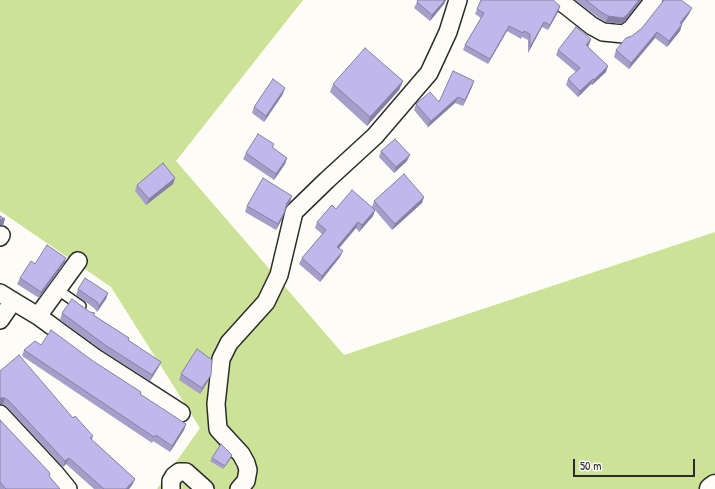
<!DOCTYPE html>
<style>
body{margin:0}
#map{position:relative;width:715px;height:489px;overflow:hidden;background:#fdfcf7;font-family:"Patrick Hand",sans-serif}
canvas{display:block}
.scale{position:absolute;left:573px;top:459px;width:122px;height:18px;box-sizing:border-box;border:2px solid #2b2b2b;border-top:0;padding-left:5px;font-size:12px;line-height:14px;white-space:nowrap;color:#2b2b2b;-webkit-text-stroke:3px #fdfcf7;paint-order:stroke}
</style>
<div id="map">
<canvas width="715" height="489"></canvas>
<div class="scale">50 m</div>
</div>
<script>
const context = document.querySelector('canvas').getContext('2d');
context.lineJoin = 'round';
function fill(path, color) {
  context.fillStyle = color;
  context.fill(path, 'evenodd');
}
function shape(rows) {
  const path = new Path2D();
  for (const r of rows) {
    path.moveTo(r[0], r[1]);
    for (let i = 2; i < r.length; i += 2) path.lineTo(r[i], r[i + 1]);
  }
  return path;
}
function strokePath(path, color, width, dash) {
  context.strokeStyle = color;
  context.lineWidth = width;
  context.lineCap = dash ? 'butt' : 'round';
  context.setLineDash(dash || []);
  context.stroke(path);
}
fill(shape([
 [0,0,303,0,176,161,344,355,715,232,715,489,157,489,200,428,111,287,0,211]
]), '#cbe297');
const service = shape([
 [58,290,81,306]
]);
const minor = shape([
 [559,0,592,26,603,32,624,34,632,28,654,0],
 [0,237,1,235],
 [0,293,13,301],
 [38,316,78,261],
 [0,320,13,301,38,316,97,359,181,413],
 [0,414,54,472,68,489],
 [171,489,171,481,174,476,179,472,186,472,205,489],
 [239,489,246,481,248,470,246,463,241,454,218,429,216,404,221,359,229,343,266,302,279,275,294,212,327,180,375,136,429,73,448,32,458,0]
]);
const trunk = shape([
 [711,489,715,486]
]);
strokePath(service, '#2b2b2b', 12);
strokePath(minor, '#2b2b2b', 20);
strokePath(trunk, '#2b2b2b', 25);
strokePath(service, '#fdfcf7', 9);
strokePath(minor, '#fdfcf7', 17);
strokePath(trunk, '#fdfcf7', 22);
fill(shape([
 [418,0,446,0,444,4,430,21,414,8],
 [575,0,641,0,625,21,621,24,606,22,599,18],
 [664,0,681,0,689,14,682,24,680,31,667,47,655,38,629,69,614,57,616,50,632,36,642,28],
 [560,6,558,12,548,30,542,27,528,53,528,40,522,37,521,39,507,31,488,64,463,50,465,45,481,18,475,14,477,9],
 [591,39,588,46,606,72,592,85,591,84,578,97,566,85,568,79,576,72,556,55,558,50],
 [403,81,399,90,367,126,330,92,333,84],
 [472,87,463,106,455,103,427,128,428,127,414,110,416,104,439,102],
 [283,94,264,122,252,113,254,107],
 [274,144,272,148,287,158,285,164,274,180,243,159,246,153],
 [381,151,407,161,394,173,379,157],
 [175,178,173,184,146,205,135,191,137,185],
 [374,201,422,203,392,230,375,210,373,216,359,232,356,228,339,248,340,257,320,282,299,264,302,258,322,234,315,228,317,222,336,209,372,207],
 [290,202,286,208,282,219,276,230,245,212,247,206],
 [35,264,64,264,39,298,17,284,20,278],
 [78,289,108,293,106,299,97,312,94,308,76,295],
 [62,313,94,315,129,338,128,340,161,362,158,368,150,381,103,351,60,320],
 [41,345,186,424,184,430,170,452,153,441,152,443,22,356,24,350],
 [0,371,73,418,93,436,92,440,135,479,132,485,129,489,94,489,66,464,63,467,7,407,3,404,0,404],
 [181,374,208,381,200,394,179,380],
 [0,420,49,476,60,489,0,489],
 [232,455,231,458,223,469,210,461,212,458]
]), '#a59ec9');
fill(shape([
 [445,0,446,0,444,4,430,21,432,15],
 [639,0,641,0,625,21,621,24,606,22,608,16],
 [560,6,558,12,548,30,550,25],
 [692,8,689,14,678,29,680,23],
 [544,22,542,27,528,53,530,47],
 [682,24,680,31,667,47,669,41],
 [509,26,507,31,488,64,490,59],
 [657,32,655,38,629,69,631,63],
 [591,39,589,45,584,50,586,45],
 [608,66,606,72,592,85,594,80],
 [593,79,591,84,578,97,580,91],
 [403,81,399,90,367,126,370,117],
 [474,81,472,87,463,106,465,100],
 [285,88,283,94,264,122,266,116],
 [458,97,455,103,427,128,430,122],
 [410,155,407,161,394,173,396,167],
 [287,158,285,164,274,180,276,174],
 [175,178,173,184,146,205,149,199],
 [292,196,290,202,284,209,287,203],
 [424,197,422,203,392,230,395,224],
 [375,210,373,216,359,232,362,225],
 [284,213,282,219,276,230,278,224],
 [2,219,5,219,3,226,0,225,0,220],
 [358,222,356,228,335,253,337,247],
 [343,251,340,257,320,282,322,276],
 [66,258,64,264,39,298,41,292],
 [108,293,106,299,97,312,99,306],
 [161,362,158,368,150,381,152,375],
 [211,375,208,381,200,394,202,388],
 [0,398,5,398,3,404,0,404],
 [186,424,184,430,170,452,172,446],
 [232,455,231,458,223,469,225,466],
 [69,458,66,464,63,467,65,461],
 [135,479,132,485,129,489,126,489]
]), '#8681a4');
const building = shape([
 [418,0,445,0,432,15,417,2,418,0],
 [481,0,553,0,560,6,550,25,544,22,530,47,530,34,524,31,523,33,509,26,490,59,465,45,484,13,477,9,481,0],
 [586,0,639,0,627,15,623,18,608,16,601,12,586,0],
 [664,0,681,0,692,8,680,23,682,24,669,41,657,32,631,63,616,50,626,38,632,36,642,28,664,0],
 [576,27,591,39,586,45,608,66,594,80,593,79,580,91,568,79,580,68,558,50,576,27],
 [365,48,403,81,370,117,333,84,365,48],
 [453,71,474,81,465,100,458,97,430,122,430,120,416,104,430,92,439,102,453,71],
 [273,79,285,88,266,116,254,107,273,79],
 [258,134,274,144,272,147,287,158,276,174,246,153,258,134],
 [395,139,410,155,396,167,381,151,395,139],
 [163,163,175,178,149,199,137,185,163,163],
 [404,174,424,197,395,224,374,201,404,174],
 [263,178,292,196,287,203,284,213,278,224,247,206,263,178],
 [352,190,375,210,362,225,358,222,337,247,343,251,322,276,302,258,326,230,317,222,332,205,336,209,352,190],
 [0,216,5,219,2,219,0,220,0,216],
 [47,245,66,258,41,292,20,278,31,261,35,264,47,245],
 [85,278,108,293,99,306,97,302,78,289,85,278],
 [72,299,90,312,95,313,93,315,129,338,128,340,161,362,152,375,105,345,62,313,72,299],
 [51,330,93,361,141,392,140,394,186,424,172,446,156,435,154,437,24,350,35,341,41,345,51,330],
 [197,349,212,360,211,375,202,388,181,374,197,349],
 [19,355,73,418,75,416,93,436,90,438,135,479,126,489,104,489,69,458,65,461,9,401,5,398,0,398,0,371,19,355],
 [0,420,49,472,50,474,49,476,60,489,6,489,0,482,0,420],
 [221,444,232,455,225,466,212,458,221,444]
]);
fill(building, '#c0b8ea');
strokePath(building, '#8681a4', 1);
</script>
